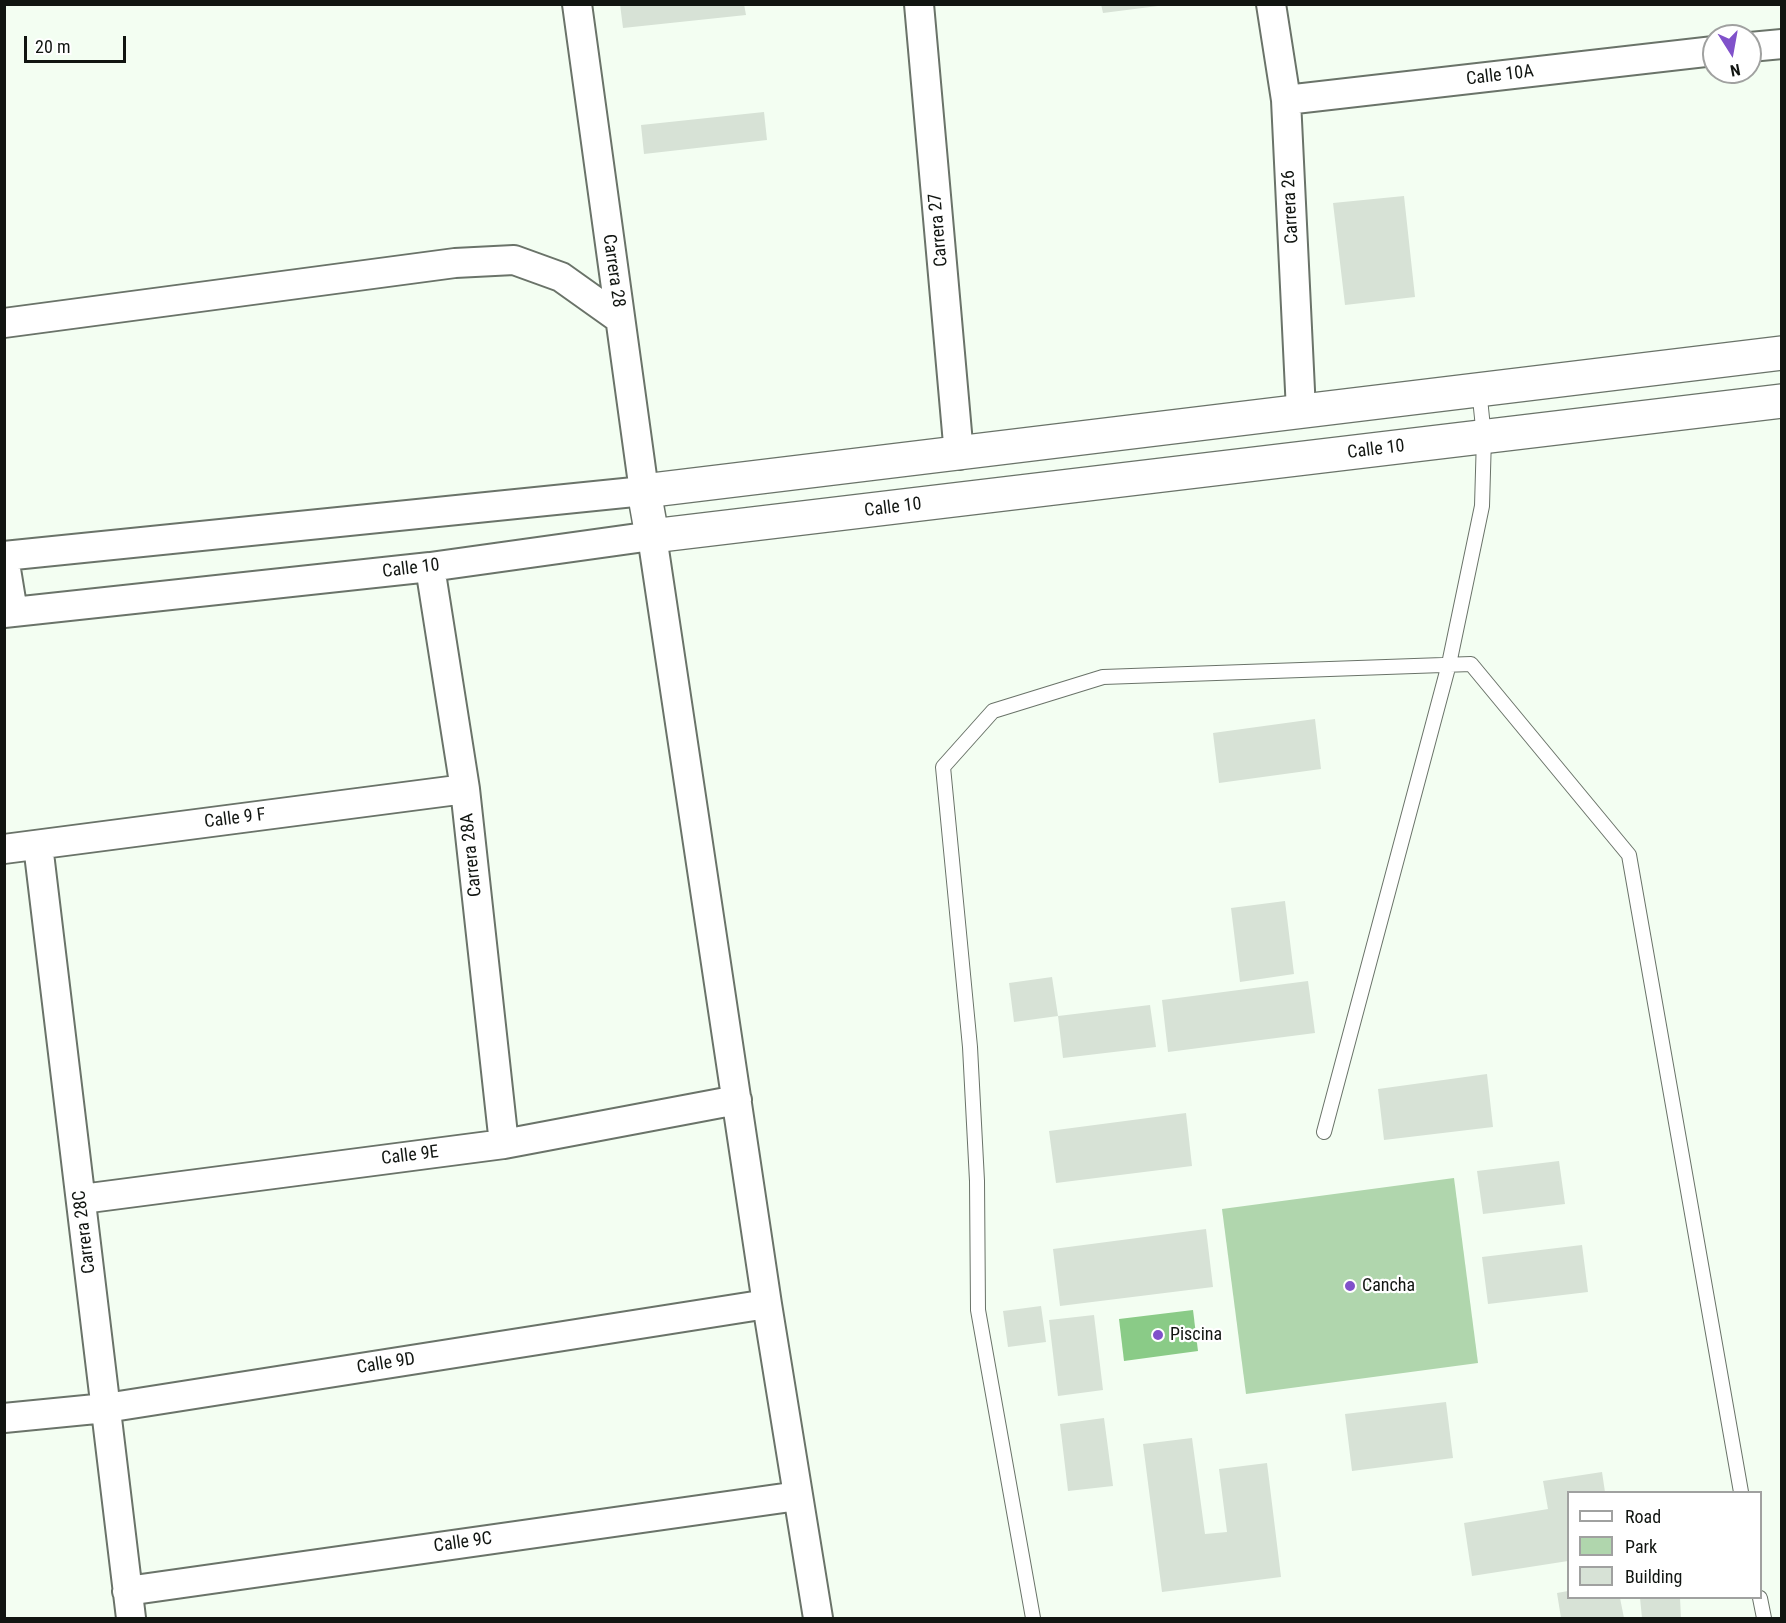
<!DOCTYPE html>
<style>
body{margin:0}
#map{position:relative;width:1786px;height:1623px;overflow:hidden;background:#f3fef2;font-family:"Roboto Condensed",sans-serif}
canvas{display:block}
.frame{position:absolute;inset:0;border:6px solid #111511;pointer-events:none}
.legend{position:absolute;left:1567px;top:1491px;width:195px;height:108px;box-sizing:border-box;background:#fff;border:2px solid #a0a1a0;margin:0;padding:8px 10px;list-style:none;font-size:18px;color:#111511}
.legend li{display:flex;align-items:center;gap:12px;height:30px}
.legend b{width:30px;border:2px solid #a0a1a0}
.north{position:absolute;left:1702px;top:24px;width:60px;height:60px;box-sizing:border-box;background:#fff;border:2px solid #a0a1a0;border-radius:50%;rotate:169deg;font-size:16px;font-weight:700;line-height:24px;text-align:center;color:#111511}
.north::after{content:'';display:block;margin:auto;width:21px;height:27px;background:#8051ca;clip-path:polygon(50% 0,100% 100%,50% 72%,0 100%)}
.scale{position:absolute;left:24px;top:36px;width:102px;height:27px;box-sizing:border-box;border:3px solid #111511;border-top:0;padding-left:8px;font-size:18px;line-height:21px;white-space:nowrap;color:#111511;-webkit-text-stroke:4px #fff;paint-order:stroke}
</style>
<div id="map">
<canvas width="1786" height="1623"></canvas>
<div class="frame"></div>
<ul class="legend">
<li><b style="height:8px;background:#fff"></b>Road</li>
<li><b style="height:16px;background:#b0d6ad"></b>Park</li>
<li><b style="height:16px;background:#d7e2d6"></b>Building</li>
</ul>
<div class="north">N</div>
<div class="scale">20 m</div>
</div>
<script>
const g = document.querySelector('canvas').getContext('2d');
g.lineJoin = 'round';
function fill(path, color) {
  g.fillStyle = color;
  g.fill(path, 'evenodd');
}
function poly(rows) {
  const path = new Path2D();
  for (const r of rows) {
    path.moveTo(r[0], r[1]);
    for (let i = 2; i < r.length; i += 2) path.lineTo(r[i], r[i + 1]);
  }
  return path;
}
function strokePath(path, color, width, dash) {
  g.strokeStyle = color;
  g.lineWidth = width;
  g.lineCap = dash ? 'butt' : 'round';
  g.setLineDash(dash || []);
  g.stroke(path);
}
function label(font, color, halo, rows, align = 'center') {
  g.font = font + ' "Roboto Condensed",sans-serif';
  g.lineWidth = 4.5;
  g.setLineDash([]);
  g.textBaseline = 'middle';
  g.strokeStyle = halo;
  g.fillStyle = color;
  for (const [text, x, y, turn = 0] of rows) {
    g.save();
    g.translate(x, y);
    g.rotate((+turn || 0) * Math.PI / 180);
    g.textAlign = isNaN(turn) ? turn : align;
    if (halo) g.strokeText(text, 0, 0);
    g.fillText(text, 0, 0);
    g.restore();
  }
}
const green = poly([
 [1454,1178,1478,1363,1246,1394,1222,1209]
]);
const water = poly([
 [1193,1310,1198,1351,1124,1361,1119,1319]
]);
const building = poly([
 [620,4,744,4,746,15,623,28],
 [1101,4,1158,4,1158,6,1103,13],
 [764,112,767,140,644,154,641,125],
 [1404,196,1415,297,1345,305,1333,203],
 [1315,719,1321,769,1219,783,1213,733],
 [1285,901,1294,974,1240,982,1231,908],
 [1052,977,1058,1016,1150,1005,1156,1047,1063,1058,1058,1016,1014,1022,1009,983],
 [1308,981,1315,1033,1168,1052,1162,1000],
 [1487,1074,1493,1127,1384,1140,1378,1089],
 [1186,1113,1192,1166,1056,1183,1049,1131],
 [1559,1161,1565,1204,1483,1214,1477,1171],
 [1206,1229,1213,1287,1060,1306,1053,1249],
 [1582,1245,1588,1292,1488,1304,1482,1257],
 [1041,1306,1046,1342,1008,1347,1003,1311],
 [1094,1315,1103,1390,1058,1396,1049,1320],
 [1446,1402,1453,1458,1352,1471,1345,1414],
 [1104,1418,1113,1486,1068,1491,1060,1424],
 [1192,1438,1205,1534,1227,1532,1219,1469,1267,1463,1281,1577,1162,1592,1143,1444],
 [1602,1472,1605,1492,1568,1492,1568,1561,1472,1576,1464,1523,1548,1509,1543,1481],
 [1568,1591,1568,1598,1620,1598,1624,1618,1561,1618,1557,1593],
 [1640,1598,1680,1598,1681,1618,1642,1618]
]);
const lane = poly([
 [1324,1132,1449,664,1482,506,1484,437,1479,389],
 [1760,1598,1764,1618],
 [1033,1618,978,1310,977,1181,970,1047,943,767,993,711,1103,677,1471,664,1629,855,1741,1492]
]);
const street = poly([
 [919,4,959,455],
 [1271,4,1286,100,1301,411],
 [1750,47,1782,44],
 [1286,100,1714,51],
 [4,323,455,263,514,260,561,277,620,319],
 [4,556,644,491,577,4],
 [4,557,13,612],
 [430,567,465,789,504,1144],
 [4,613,430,567,652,536,767,1304,818,1618],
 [38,845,131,1618],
 [4,849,465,789],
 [82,1199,504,1144,737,1100],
 [4,1418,106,1408,767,1304],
 [127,1591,798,1496]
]);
const secondary = poly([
 [1782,353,644,491,652,536,1782,401]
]);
const markers = [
 [1350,1286,6,"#8051ca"],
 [1158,1335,6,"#8051ca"]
];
const streetNames = [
 ["Calle 10A",1500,76,-7],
 ["Carrera 26",1291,207,-93],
 ["Carrera 27",939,230,-95],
 ["Carrera 28",613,271,82],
 ["Calle 10",1376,450,-7],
 ["Calle 10",893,508,-7],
 ["Calle 10",411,569,-7],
 ["Calle 9 F",235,819,-7],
 ["Carrera 28A",472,855,-96],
 ["Calle 9E",410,1156,-7],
 ["Carrera 28C",85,1232,-97],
 ["Calle 9D",386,1364,-9],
 ["Calle 9C",463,1543,-8]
];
const poiNames = [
 ["Cancha",1362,1286],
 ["Piscina",1170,1335]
];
fill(green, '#b0d6ad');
fill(water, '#8acb87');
fill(building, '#d7e2d6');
strokePath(lane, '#6a7369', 16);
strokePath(street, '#6a7369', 32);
strokePath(secondary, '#6a7369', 36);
strokePath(lane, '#fff', 14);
strokePath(street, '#fff', 28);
strokePath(secondary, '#fff', 33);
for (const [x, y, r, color] of markers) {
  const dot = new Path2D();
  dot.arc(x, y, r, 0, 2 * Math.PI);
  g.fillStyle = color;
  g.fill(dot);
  strokePath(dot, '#fff', 2);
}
label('18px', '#111511', '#fff', streetNames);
label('18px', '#111511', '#fff', poiNames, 'left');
</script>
